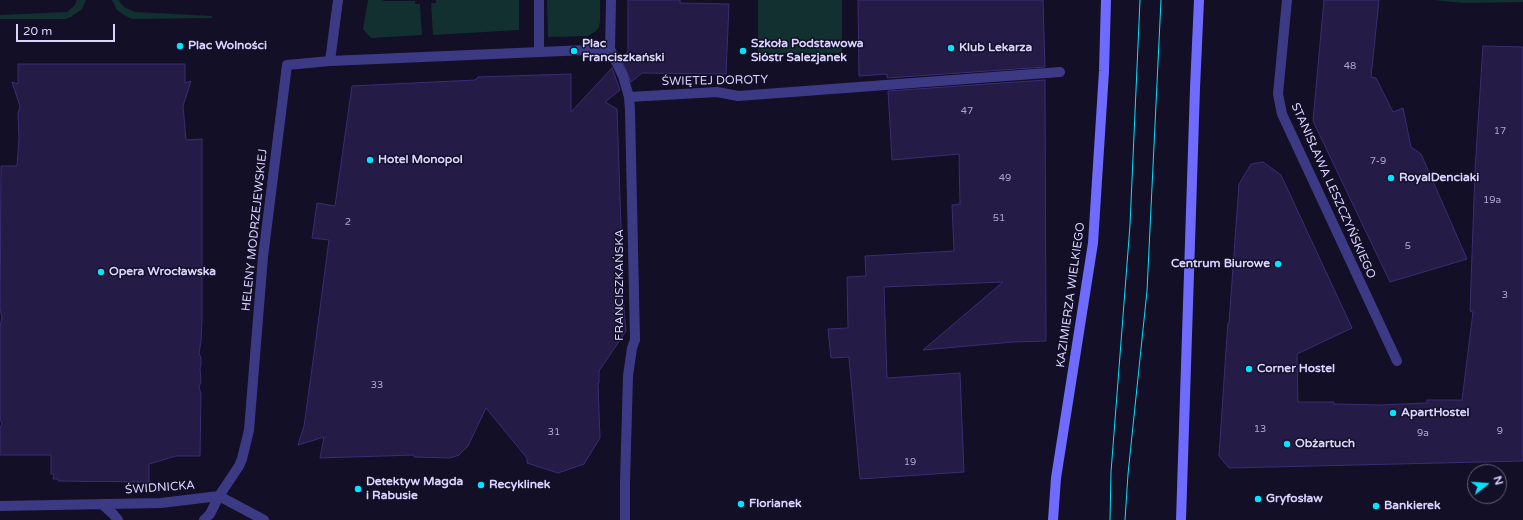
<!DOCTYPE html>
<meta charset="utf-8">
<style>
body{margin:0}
#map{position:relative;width:1523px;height:520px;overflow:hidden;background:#130f26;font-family:"Varela Round",sans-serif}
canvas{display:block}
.north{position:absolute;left:1467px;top:464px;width:40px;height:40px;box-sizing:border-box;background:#130f26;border:1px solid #625e7d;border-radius:50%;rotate:73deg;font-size:11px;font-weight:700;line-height:16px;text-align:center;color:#d9d4ff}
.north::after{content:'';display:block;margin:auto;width:14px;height:18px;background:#00e5ff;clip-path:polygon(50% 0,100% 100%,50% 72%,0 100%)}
.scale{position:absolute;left:16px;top:24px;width:99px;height:18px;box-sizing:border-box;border:2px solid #d9d4ff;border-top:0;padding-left:5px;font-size:12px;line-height:14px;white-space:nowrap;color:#d9d4ff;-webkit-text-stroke:3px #130f26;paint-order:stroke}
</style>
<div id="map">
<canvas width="1523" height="520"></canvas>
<div class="north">N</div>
<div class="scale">20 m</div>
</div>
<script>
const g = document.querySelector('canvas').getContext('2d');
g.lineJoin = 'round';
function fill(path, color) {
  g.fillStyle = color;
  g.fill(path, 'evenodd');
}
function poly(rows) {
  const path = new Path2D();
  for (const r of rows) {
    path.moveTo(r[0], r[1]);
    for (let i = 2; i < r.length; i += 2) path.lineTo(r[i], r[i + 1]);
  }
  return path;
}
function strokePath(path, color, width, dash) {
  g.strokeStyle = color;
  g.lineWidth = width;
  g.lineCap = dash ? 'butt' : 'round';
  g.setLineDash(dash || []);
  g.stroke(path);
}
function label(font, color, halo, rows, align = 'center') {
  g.font = font + ' "Varela Round",sans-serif';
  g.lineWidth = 3;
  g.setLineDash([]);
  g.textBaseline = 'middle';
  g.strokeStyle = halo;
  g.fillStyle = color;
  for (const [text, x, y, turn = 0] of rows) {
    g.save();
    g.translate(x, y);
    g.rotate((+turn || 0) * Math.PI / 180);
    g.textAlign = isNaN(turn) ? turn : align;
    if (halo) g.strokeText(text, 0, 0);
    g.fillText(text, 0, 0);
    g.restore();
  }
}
const green = poly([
 [77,0,86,0,82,9,71,17,65,19,0,19,0,15,67,12,75,5],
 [112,0,119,0,121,4,126,8,135,12,212,16,212,18,132,19,124,15,117,10],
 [368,0,382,0,384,1,415,1,415,4,420,4,422,35,371,38,363,29],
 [436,0,519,0,519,30,433,35,431,3,436,3],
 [547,0,600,0,600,21,599,27,596,31,588,36,548,37],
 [758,0,842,0,842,53,758,53],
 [1433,0,1523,0,1523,2,1463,3]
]);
const building = poly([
 [628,0,680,0,680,3,729,4,726,74,642,73,631,82,621,58,628,51,628,0],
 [858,0,1043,0,1045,67,887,78,887,74,859,76,858,0],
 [1324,0,1379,0,1371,77,1376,78,1393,112,1403,108,1411,147,1421,154,1467,259,1390,282,1313,121,1324,0],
 [1483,46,1523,47,1523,461,1229,468,1219,456,1226,350,1228,323,1229,323,1239,184,1251,164,1263,162,1281,175,1352,328,1297,354,1298,402,1334,402,1334,404,1380,405,1427,403,1427,400,1462,400,1473,312,1470,311,1475,170,1483,46],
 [18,64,185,64,185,83,191,81,183,106,186,140,202,139,202,320,201,341,199,353,201,358,201,365,200,368,201,382,199,387,201,394,200,456,176,456,149,464,149,482,58,481,58,479,53,479,54,474,51,474,51,455,0,455,0,428,2,424,0,419,0,327,2,317,0,310,1,166,17,166,19,139,18,114,20,106,12,82,18,84,18,64],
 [612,68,620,90,605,102,617,109,623,287,622,287,626,331,599,371,599,383,598,383,600,438,584,464,558,473,527,463,527,458,486,408,468,446,459,455,450,458,414,457,414,455,320,458,324,437,298,445,304,426,314,354,329,240,312,238,317,203,335,206,352,86,475,80,478,77,571,74,571,112,612,68],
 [1045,80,1046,341,1013,342,923,350,1003,282,884,287,887,378,960,373,964,472,860,479,849,357,831,358,828,329,848,328,847,277,866,276,865,256,954,251,952,205,960,204,959,154,892,160,888,91,1045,80]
]);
const lane = poly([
 [1287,0,1278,94,1282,114,1397,361]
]);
const street = poly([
 [539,0,539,52],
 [611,0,610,49,623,76,629,97,630,110,635,340,632,348,628,376,625,482,625,520],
 [330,61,338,0],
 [629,97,717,92,738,96,1060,72],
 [102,504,113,514,118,520],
 [0,506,161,503,219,496,264,520],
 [204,520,210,514,219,496,239,466,242,459,249,430,263,257,287,65,330,61,610,49]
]);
const secondary = poly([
 [1053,520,1056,478,1093,243,1104,71,1106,0],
 [1181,520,1195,88,1199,0]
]);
const tram = poly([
 [1110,520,1111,472,1130,225,1140,0],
 [1125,520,1128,474,1147,291,1161,0]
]);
const markers = [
 [180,46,4,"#00e5ff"],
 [951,48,4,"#00e5ff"],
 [574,51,4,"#00e5ff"],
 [743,51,4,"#00e5ff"],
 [370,160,4,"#00e5ff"],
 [1391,178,4,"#00e5ff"],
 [1278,264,4,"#00e5ff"],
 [101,272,4,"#00e5ff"],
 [1249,369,4,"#00e5ff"],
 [1393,413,4,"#00e5ff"],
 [1287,444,4,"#00e5ff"],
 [481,485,4,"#00e5ff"],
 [358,489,4,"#00e5ff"],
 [1258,499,4,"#00e5ff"],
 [741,504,4,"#00e5ff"],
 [1376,506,4,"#00e5ff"]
];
const numberNames = [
 ["48",1350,66],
 ["47",967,111],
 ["17",1500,131],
 ["7-9",1378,161],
 ["49",1005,178],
 ["19a",1492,200],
 ["51",999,218],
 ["2",348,222],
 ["5",1408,246],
 ["3",1505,295],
 ["33",377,385],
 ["13",1260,429],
 ["9",1500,431],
 ["31",554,432],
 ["9a",1423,433],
 ["19",910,462]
];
const poiNames = [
 ["Plac",582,44],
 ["Franciszkański",582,58],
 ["Szkoła Podstawowa",751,44],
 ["Sióstr Salezjanek",751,58],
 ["Plac Wolności",188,46],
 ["Klub Lekarza",959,48],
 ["Hotel Monopol",378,160],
 ["RoyalDenciaki",1399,178],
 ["Centrum Biurowe",1270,264,"right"],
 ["Opera Wrocławska",109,272],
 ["Corner Hostel",1257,369],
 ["ApartHostel",1401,413],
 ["Obżartuch",1295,444],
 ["Detektyw Magda",366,482],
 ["i Rabusie",366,496],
 ["Recyklinek",489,485],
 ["Gryfosław",1266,499],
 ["Florianek",749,504],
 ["Bankierek",1384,506]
];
const streetNames = [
 ["ŚWIĘTEJ DOROTY",715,81,-1],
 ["STANISŁAWA LESZCZYŃSKIEGO",1333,191,66],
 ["HELENY MODRZEJEWSKIEJ",255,230,-84],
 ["FRANCISZKAŃSKA",620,285,-90],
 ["KAZIMIERZA WIELKIEGO",1071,295,-82],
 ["ŚWIDNICKA",160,488,-4]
];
fill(green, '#12302f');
fill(building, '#241b47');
strokePath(building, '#3b2d73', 1);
strokePath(lane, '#3d3a85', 10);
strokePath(street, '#3d3a85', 10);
strokePath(secondary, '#6f6bff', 10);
strokePath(tram, '#00e5ff', 1);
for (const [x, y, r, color] of markers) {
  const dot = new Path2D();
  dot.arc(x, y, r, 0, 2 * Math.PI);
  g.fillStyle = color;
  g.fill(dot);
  strokePath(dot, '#130f26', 1.5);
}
label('10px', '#aca6d1', null, numberNames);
label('bold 12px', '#d9d4ff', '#130f26', poiNames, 'left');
label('12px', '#d9d4ff', '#130f26', streetNames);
</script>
